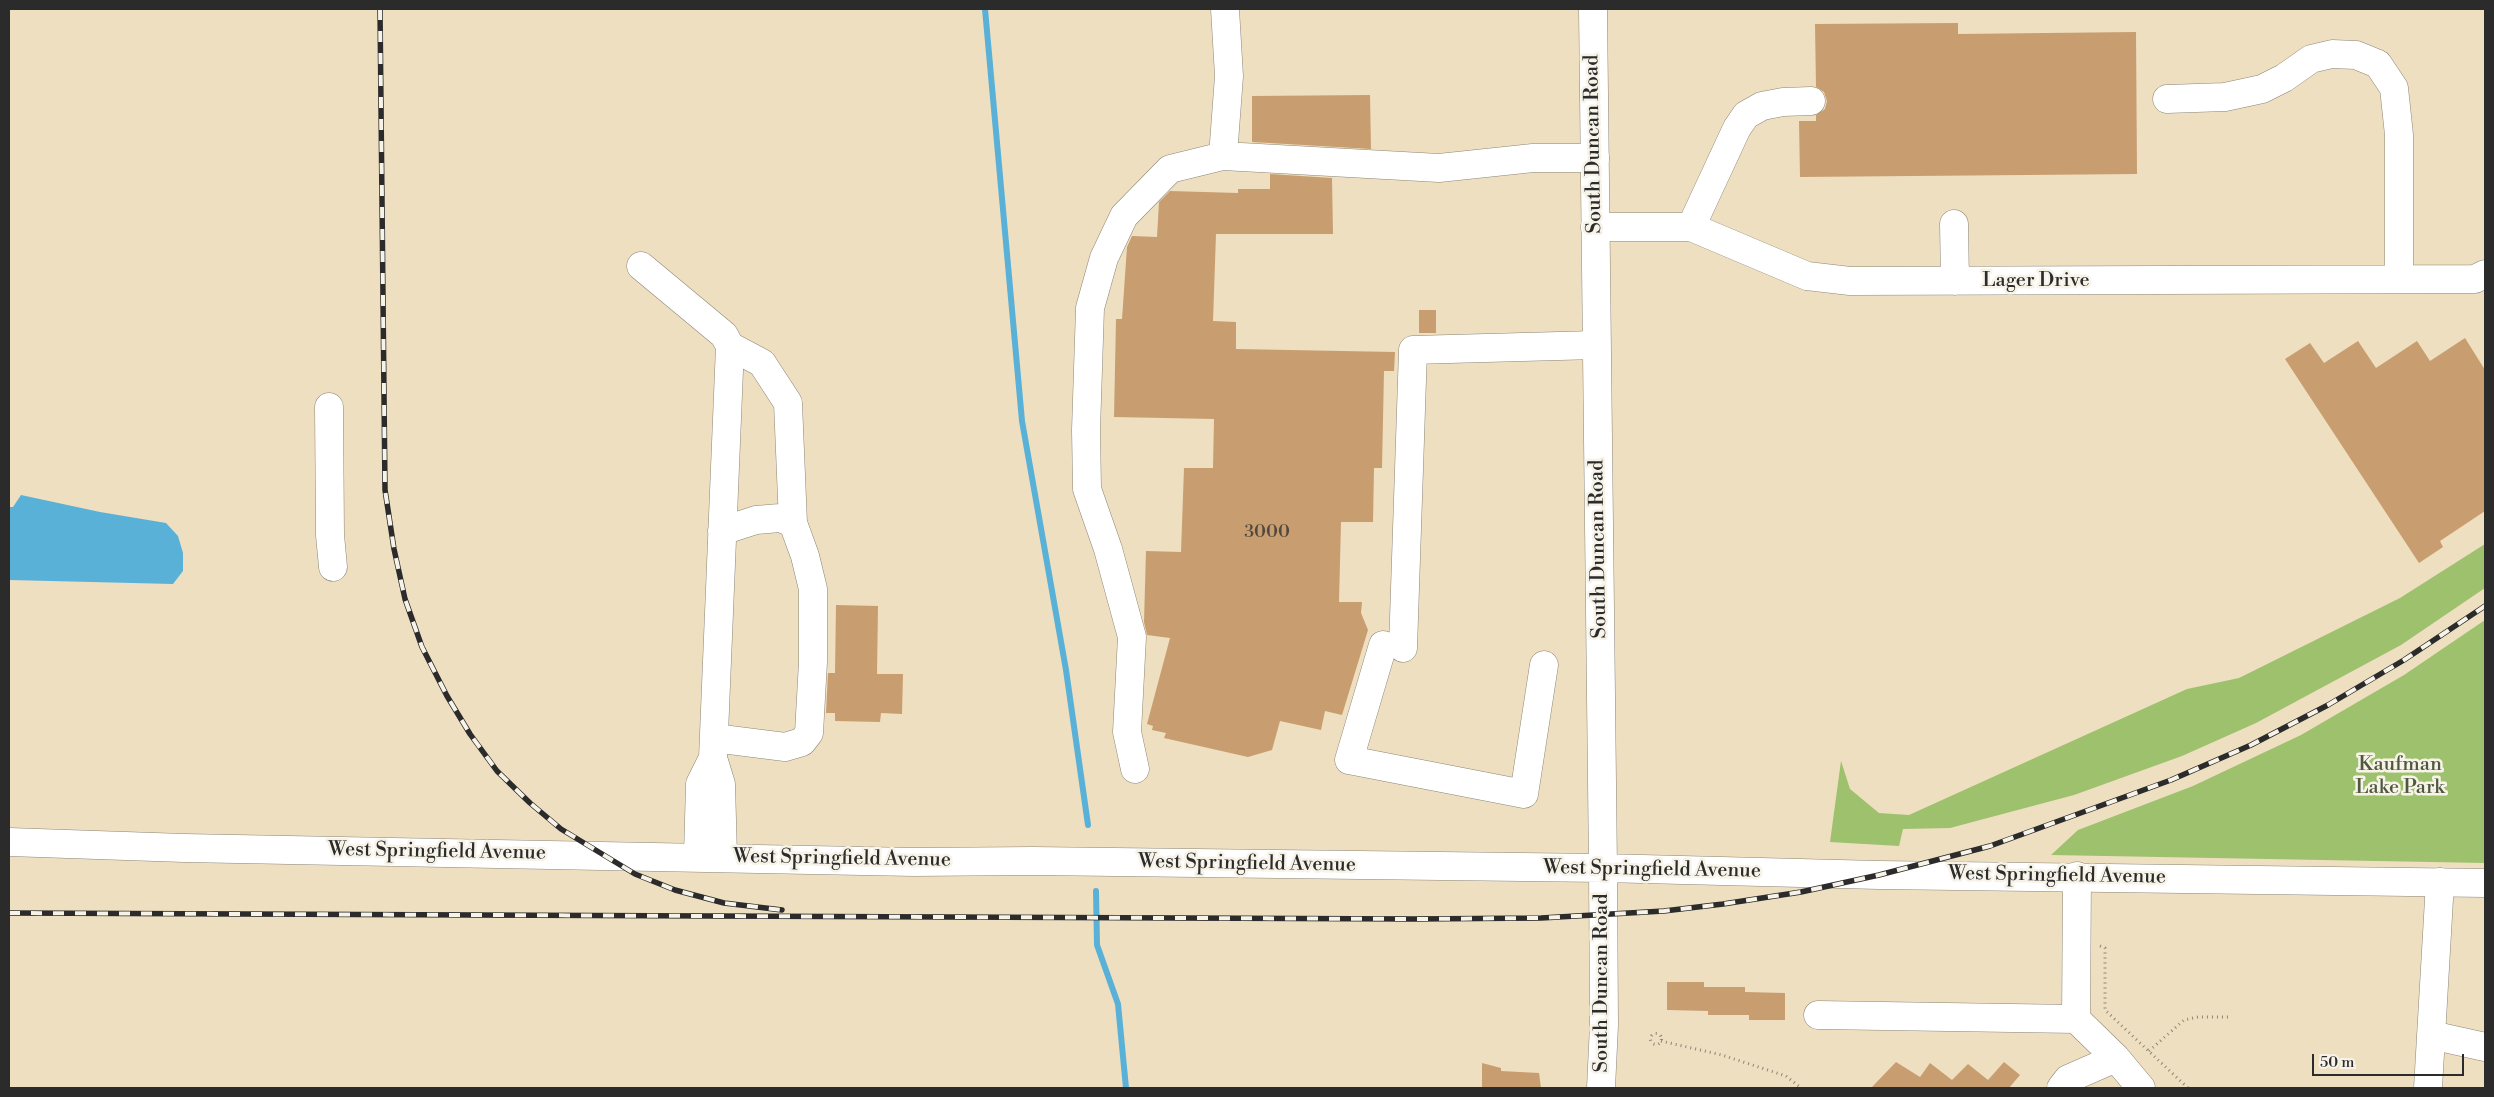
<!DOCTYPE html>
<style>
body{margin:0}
#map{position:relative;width:2494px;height:1097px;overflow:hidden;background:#eedfc0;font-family:"Libre Bodoni",serif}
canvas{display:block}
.frame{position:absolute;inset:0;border:10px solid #2b2b2b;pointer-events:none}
.scale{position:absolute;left:2312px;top:1054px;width:152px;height:22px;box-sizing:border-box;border:2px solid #2b2b2b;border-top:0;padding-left:6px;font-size:15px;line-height:18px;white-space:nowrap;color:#2b2b2b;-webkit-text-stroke:4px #f7f3e8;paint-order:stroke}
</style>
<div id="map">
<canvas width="2494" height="1097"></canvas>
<div class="frame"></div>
<div class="scale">50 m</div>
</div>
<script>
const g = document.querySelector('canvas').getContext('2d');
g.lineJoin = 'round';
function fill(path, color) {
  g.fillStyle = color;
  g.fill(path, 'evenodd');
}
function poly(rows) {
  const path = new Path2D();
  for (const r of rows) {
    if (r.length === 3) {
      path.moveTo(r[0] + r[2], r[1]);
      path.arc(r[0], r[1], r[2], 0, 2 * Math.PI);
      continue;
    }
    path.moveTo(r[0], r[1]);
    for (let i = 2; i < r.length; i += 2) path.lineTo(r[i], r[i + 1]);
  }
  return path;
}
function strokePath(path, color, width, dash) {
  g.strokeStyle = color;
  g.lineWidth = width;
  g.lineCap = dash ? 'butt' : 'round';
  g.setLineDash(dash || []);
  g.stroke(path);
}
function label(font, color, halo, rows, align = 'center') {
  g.font = font + ' "Libre Bodoni",serif';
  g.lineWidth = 5;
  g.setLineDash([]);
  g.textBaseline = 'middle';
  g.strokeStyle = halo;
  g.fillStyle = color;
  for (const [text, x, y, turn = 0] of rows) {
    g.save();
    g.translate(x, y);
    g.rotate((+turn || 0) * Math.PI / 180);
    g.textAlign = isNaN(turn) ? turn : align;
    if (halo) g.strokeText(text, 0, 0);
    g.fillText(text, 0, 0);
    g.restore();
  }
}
const green = poly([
 [2485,544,2485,588,2401,645,2256,723,2182,756,2074,795,1950,828,1903,829,1899,846,1830,842,1841,761,1850,789,1879,813,1909,815,2187,689,2239,678,2400,598],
 [2485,620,2485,863,2051,855,2078,830,2193,786,2301,735,2404,675]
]);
const water = poly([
 [21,495,100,512,166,523,178,536,183,553,183,571,173,584,9,580,9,507,13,507]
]);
const stream = poly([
 [985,9,1022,421,1066,670,1088,825],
 [1096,891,1097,945,1118,1004,1126,1088]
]);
const building = poly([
 [1958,23,1958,34,2136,32,2137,174,1800,177,1799,121,1816,121,1816,115,1825,109,1827,101,1824,92,1816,87,1815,24],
 [1370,95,1371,149,1252,142,1252,96],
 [1270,174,1332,178,1333,234,1216,234,1213,321,1236,322,1236,349,1395,352,1394,371,1384,371,1382,468,1374,468,1373,522,1341,522,1339,602,1362,602,1361,613,1368,630,1342,715,1325,711,1321,730,1280,721,1272,750,1248,757,1164,738,1166,733,1152,730,1153,726,1147,724,1170,638,1147,635,1144,622,1146,551,1181,552,1184,468,1213,468,1214,419,1114,417,1116,319,1122,319,1127,247,1132,236,1157,237,1159,202,1170,191,1238,193,1238,189,1270,189],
 [1419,310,1436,310,1436,333,1419,333],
 [2465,338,2485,370,2485,511,2440,541,2443,547,2419,563,2285,359,2310,343,2324,363,2358,341,2376,368,2417,341,2430,361],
 [836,605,878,606,877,674,903,674,902,714,881,713,880,722,835,721,835,713,826,713,828,673,835,673],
 [1667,982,1704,982,1704,987,1745,987,1745,992,1785,993,1785,1020,1749,1020,1749,1015,1708,1015,1708,1011,1667,1010],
 [1896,1062,1920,1077,1930,1063,1952,1080,1968,1064,1988,1080,2004,1062,2020,1075,2009,1088,1871,1088],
 [1482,1063,1501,1068,1501,1071,1539,1073,1541,1088,1482,1088]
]);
const path = poly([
 [2100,946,2105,948,2105,1010,2188,1088],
 [1656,1039,5.5],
 [1661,1041,1722,1055,1786,1076,1801,1088],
 [2149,1051,2184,1020,2198,1017,2231,1017]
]);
const minor = poly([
 [2167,99,2225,97,2262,89,2284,78,2311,59,2332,54,2356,55,2378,64,2394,88,2399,135,2399,279],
 [1223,156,1229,76,1225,9],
 [1954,224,1955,281],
 [1595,227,1691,227,1807,276,1850,281,2475,279,2485,274],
 [1691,227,1737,128,1746,115,1762,106,1783,102,1811,101],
 [641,266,724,335,730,346,713,758,721,784,723,857],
 [730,346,762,363,788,403,793,523],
 [329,407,330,535,333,567],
 [1383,645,1349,760,1524,794,1544,665],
 [1403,648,1413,350,1596,345],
 [714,738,785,747,802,742,809,733,813,662,813,589,805,556,793,523,780,518,756,520,722,531],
 [1135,769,1127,732,1132,637,1108,549,1087,489,1086,430,1090,308,1104,258,1124,216,1170,169,1223,156,1439,168,1533,158,1595,158],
 [698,856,700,784,713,758],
 [2077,876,2076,1019,2116,1058,2141,1088],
 [1818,1015,2076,1019],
 [2431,1035,2485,1047],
 [2061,1088,2068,1079,2116,1058],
 [2428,1088,2440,882]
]);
const major = poly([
 [1593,9,1603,868,1604,1025,1601,1088],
 [9,842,184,848,914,862,1033,861,1603,868,1879,875,2485,883]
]);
const rail = poly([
 [380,9,385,490,394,549,405,599,422,647,447,696,470,734,497,771,530,803,561,829,635,874,675,890,724,903,782,910],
 [9,913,1414,919,1541,918,1664,911,1723,904,1801,892,1879,875,1990,846,2171,780,2251,745,2328,705,2404,660,2485,606]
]);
const numberNames = [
 ["3000",1267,533]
];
const streetNames = [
 ["South Duncan Road",1594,144,-91],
 ["Lager Drive",2036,281],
 ["South Duncan Road",1599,549,-91],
 ["West Springfield Avenue",437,852,1],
 ["West Springfield Avenue",842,859,1],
 ["West Springfield Avenue",1247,864,1],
 ["West Springfield Avenue",1652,870,1],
 ["West Springfield Avenue",2057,876,1],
 ["South Duncan Road",1602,983,-90]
];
const parkNames = [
 ["Kaufman",2400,765],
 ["Lake Park",2400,788]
];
fill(green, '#9dc16c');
fill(water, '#5ab1d7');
strokePath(stream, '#5ab1d7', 6);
fill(building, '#c89d70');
strokePath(minor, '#8c8576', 29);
strokePath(major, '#8c8576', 29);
strokePath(path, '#8c8576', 3, [1, 4]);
strokePath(minor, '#fff', 28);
strokePath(major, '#fff', 28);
strokePath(rail, '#2b2b2b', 5.5);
strokePath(rail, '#f7f3e8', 4, [11]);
label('18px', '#52483c', null, numberNames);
label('20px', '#2b2b2b', '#f7f3e8', streetNames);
label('20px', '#4d583e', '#f7f3e8', parkNames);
</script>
